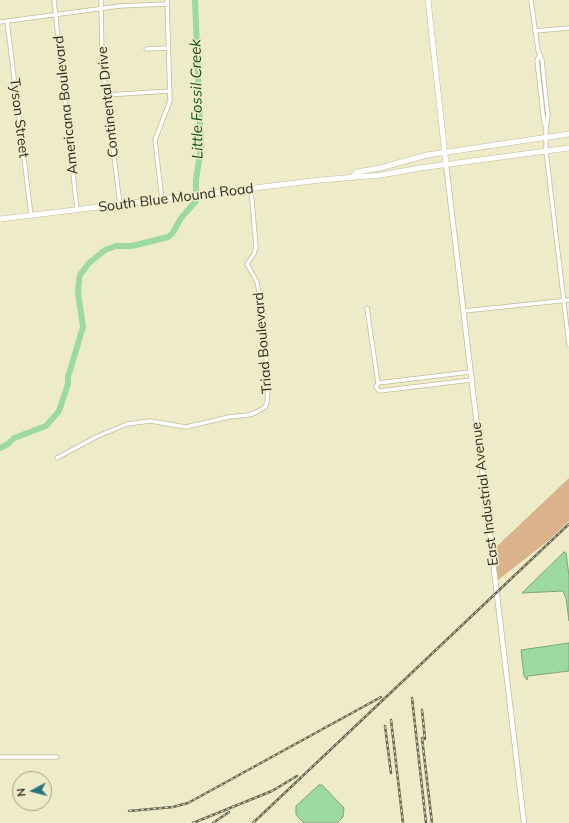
<!DOCTYPE html>
<style>
body{margin:0}
#map{position:relative;width:569px;height:823px;overflow:hidden;background:#eeecc8;font-family:Mulish,sans-serif}
canvas{display:block}
.north{position:absolute;left:12px;top:771px;width:40px;height:40px;box-sizing:border-box;background:#eeecc8;border:1px solid #a09f84;border-radius:50%;rotate:263deg;font-size:11px;font-weight:700;line-height:16px;text-align:center;color:#2c2b1d}
.north::after{content:'';display:block;margin:auto;width:14px;height:18px;background:#2b737c;clip-path:polygon(50% 0,100% 100%,50% 72%,0 100%)}
</style>
<div id="map">
<canvas width="569" height="823"></canvas>
<div class="north">N</div>
</div>
<script>
const g = document.querySelector('canvas').getContext('2d');
g.lineJoin = 'round';
function fill(path, color) {
  g.fillStyle = color;
  g.fill(path, 'evenodd');
}
function poly(rows) {
  const path = new Path2D();
  for (const r of rows) {
    path.moveTo(r[0], r[1]);
    for (let i = 2; i < r.length; i += 2) path.lineTo(r[i], r[i + 1]);
  }
  return path;
}
function strokePath(path, color, width, dash) {
  g.strokeStyle = color;
  g.lineWidth = width;
  g.lineCap = dash ? 'butt' : 'round';
  g.setLineDash(dash || []);
  g.stroke(path);
}
function label(font, color, halo, rows, align = 'center') {
  g.font = font + ' Mulish,sans-serif';
  g.lineWidth = 3;
  g.setLineDash([]);
  g.textBaseline = 'middle';
  g.strokeStyle = halo;
  g.fillStyle = color;
  for (const [text, x, y, turn = 0] of rows) {
    g.save();
    g.translate(x, y);
    g.rotate((+turn || 0) * Math.PI / 180);
    g.textAlign = isNaN(turn) ? turn : align;
    if (halo) g.strokeText(text, 0, 0);
    g.fillText(text, 0, 0);
    g.restore();
  }
}
const green = poly([
 [569,478,569,521,548,541,498,580,494,549]
]);
const water = poly([
 [564,552,566,553,569,576,569,621,566,598,563,591,522,593,564,552],
 [569,643,569,671,528,676,527,680,524,676,521,650,569,643],
 [319,785,322,785,344,808,343,817,337,823,304,823,296,815,296,806,319,785]
]);
const river = poly([
 [0,448,8,444,14,438,46,426,59,411,68,384,68,377,83,327,78,292,79,280,80,275,89,263,105,250,116,246,132,246,168,237,172,234,181,218,196,201,196,180,201,148,195,0]
]);
const minor = poly([
 [54,0,77,210],
 [101,0,102,59,120,205],
 [531,0,538,50,542,60,546,99,548,115,546,128,546,151,569,345],
 [7,21,31,215],
 [0,22,120,6,167,4],
 [535,31,569,28],
 [146,49,168,48],
 [539,56,537,61,544,123,546,127],
 [106,95,170,91],
 [162,200,155,140,170,101,167,0],
 [367,308,378,383,376,387,379,391,471,380],
 [464,311,569,300],
 [378,383,470,372],
 [57,458,96,437,127,424,150,421,186,427,229,417,248,415,255,413,265,407,267,402,268,386,263,314,257,282,247,264,254,254,256,247,251,189],
 [0,757,57,757]
]);
const tertiary = poly([
 [446,164,524,823]
]);
const secondary = poly([
 [428,0,446,164],
 [353,176,357,172,380,168,427,155,569,134],
 [0,219,320,180,381,175,420,168,569,148]
]);
const rail = poly([
 [412,698,426,823],
 [422,710,425,739],
 [391,720,403,823],
 [385,726,391,773],
 [422,738,432,823],
 [129,811,173,807,188,803,381,697],
 [193,823,272,791,297,776],
 [213,823,229,812],
 [253,823,569,524]
]);
const streetNames = [
 ["Continental Drive",108,102,-96],
 ["Americana Boulevard",66,105,-96],
 ["Tyson Street",19,118,83],
 ["South Blue Mound Road",176,198,-7],
 ["Triad Boulevard",263,343,-95],
 ["East Industrial Avenue",485,494,-97]
];
const waterNames = [
 ["Little Fossil Creek",197,99,-91]
];
fill(green, '#dab28b');
fill(water, '#9ddaa0');
strokePath(water, '#7ba679', 1);
strokePath(river, '#9ddaa0', 6);
strokePath(minor, '#bfbd9a', 5);
strokePath(tertiary, '#bfbd9a', 6);
strokePath(secondary, '#bfbd9a', 6);
strokePath(minor, '#fff', 3.5);
strokePath(tertiary, '#fff', 4.5);
strokePath(secondary, '#fff', 5);
strokePath(rail, '#686752', 2.5);
strokePath(rail, '#eeecc8', 1, [3]);
label('14px', '#2c2b1d', '#eeecc8', streetNames);
label('italic 15px', '#0c4d18', '#eeecc8', waterNames);
</script>
